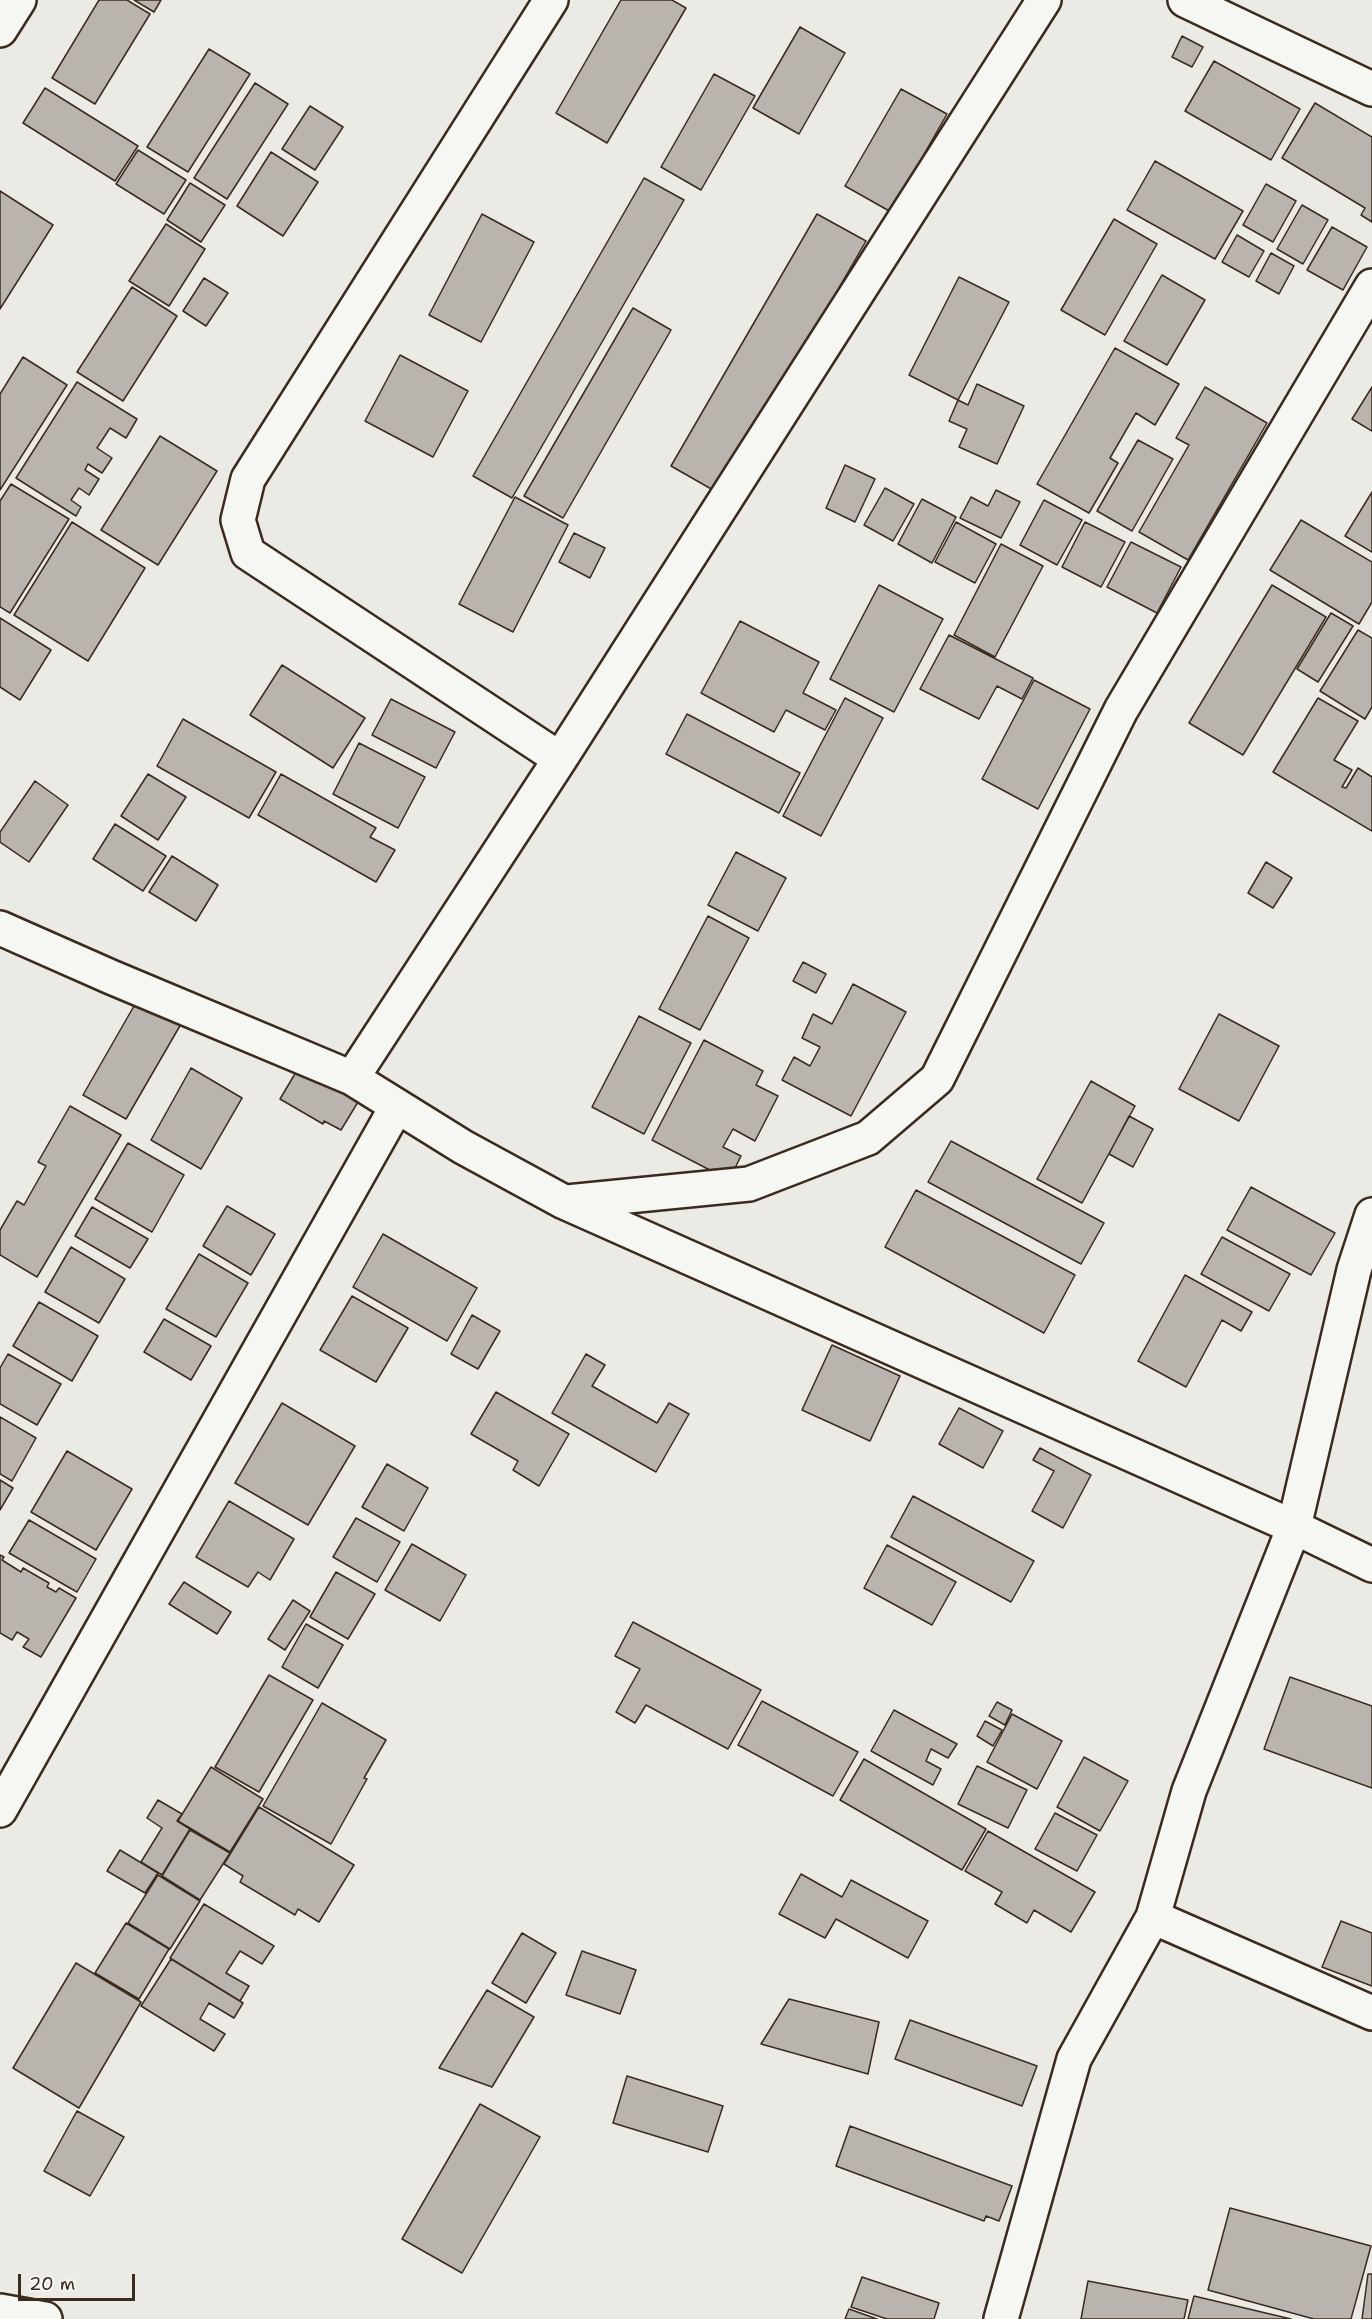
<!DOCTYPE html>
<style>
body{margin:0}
#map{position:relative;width:1372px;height:2319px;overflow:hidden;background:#ebeae5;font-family:"Shantell Sans",sans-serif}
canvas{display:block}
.scale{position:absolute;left:18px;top:2274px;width:117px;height:27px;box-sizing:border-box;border:3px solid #3b2a1e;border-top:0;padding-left:8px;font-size:18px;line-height:21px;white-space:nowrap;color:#3b2a1e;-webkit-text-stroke:4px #f6f6f2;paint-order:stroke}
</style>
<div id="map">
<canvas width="1372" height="2319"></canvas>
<div class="scale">20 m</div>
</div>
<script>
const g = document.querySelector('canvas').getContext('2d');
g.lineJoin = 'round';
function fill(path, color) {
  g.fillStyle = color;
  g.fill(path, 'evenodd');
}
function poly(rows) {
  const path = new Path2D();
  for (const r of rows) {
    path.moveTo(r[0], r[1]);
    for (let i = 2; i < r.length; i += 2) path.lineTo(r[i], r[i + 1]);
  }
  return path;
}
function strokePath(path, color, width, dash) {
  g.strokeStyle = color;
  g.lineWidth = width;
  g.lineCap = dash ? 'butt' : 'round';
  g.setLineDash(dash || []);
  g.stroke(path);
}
const building = poly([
 [99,0,127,0,150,14,95,104,52,78,99,0],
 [134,0,161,0,154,12,134,0],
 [621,0,672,0,686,8,607,143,556,113,621,0],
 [800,27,845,53,799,134,753,108,800,27],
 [1182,36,1203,47,1192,67,1172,57,1182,36],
 [209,49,250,74,188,172,147,147,209,49],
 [1214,61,1300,109,1271,160,1185,111,1214,61],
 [714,74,755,96,701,190,661,167,714,74],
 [255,83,288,104,227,199,194,178,255,83],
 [45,88,138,146,115,181,23,123,45,88],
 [901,89,947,114,891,212,845,186,901,89],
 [1315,103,1372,137,1372,222,1361,215,1365,208,1282,158,1315,103],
 [310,106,343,127,315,170,282,149,310,106],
 [138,150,186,180,164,214,116,184,138,150],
 [271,152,318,182,283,236,237,206,271,152],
 [1155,161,1243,211,1215,259,1127,210,1155,161],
 [644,178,684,200,512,498,473,476,644,178],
 [190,183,225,205,201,242,167,220,190,183],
 [1266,184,1296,201,1273,242,1243,225,1266,184],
 [0,191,53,225,0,309,0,191],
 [1302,205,1328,220,1303,264,1277,249,1302,205],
 [482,214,534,242,481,342,429,315,482,214],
 [817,214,866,241,720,494,671,466,817,214],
 [1114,219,1157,244,1105,335,1061,310,1114,219],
 [166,224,205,249,169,306,129,281,166,224],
 [1332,227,1367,247,1343,290,1307,270,1332,227],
 [1237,235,1264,251,1249,277,1222,262,1237,235],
 [1271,253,1294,266,1279,294,1256,281,1271,253],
 [1162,275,1205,300,1167,365,1124,341,1162,275],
 [959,277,1009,302,958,400,909,375,959,277],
 [204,278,228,293,206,326,183,311,204,278],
 [132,287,177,316,123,401,77,372,132,287],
 [633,308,671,330,563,518,524,496,633,308],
 [1115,348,1179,384,1155,425,1136,413,1110,458,1118,463,1089,513,1037,484,1115,348],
 [400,355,468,391,433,457,365,421,400,355],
 [23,357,67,385,0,490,0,394,23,357],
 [77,382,137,419,126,438,110,428,97,448,112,458,102,473,88,464,85,470,99,479,89,495,79,488,71,500,81,507,76,516,16,478,77,382],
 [977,384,1024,406,997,464,959,447,967,429,949,421,958,400,968,405,977,384],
 [1205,387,1267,423,1188,560,1139,532,1189,445,1176,438,1205,387],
 [1372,387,1372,431,1352,419,1372,387],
 [160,436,217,471,158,565,101,530,160,436],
 [1138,440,1173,459,1132,531,1097,511,1138,440],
 [845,465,875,479,855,522,826,508,845,465],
 [11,484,69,519,10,613,0,607,0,501,11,484],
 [885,488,914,504,893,541,864,525,885,488],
 [996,490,1020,502,1001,538,960,518,971,497,988,506,996,490],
 [1372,492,1372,552,1345,536,1372,492],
 [515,497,568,525,513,632,459,604,515,497],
 [922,499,956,517,932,563,898,544,922,499],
 [1044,500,1082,520,1057,565,1020,545,1044,500],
 [1301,520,1372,562,1372,602,1359,624,1270,570,1301,520],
 [72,522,145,568,88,661,14,615,72,522],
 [956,522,996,544,975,583,935,562,956,522],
 [1085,522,1125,542,1101,587,1062,567,1085,522],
 [574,533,605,548,590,578,559,562,574,533],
 [1131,542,1181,567,1157,613,1107,587,1131,542],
 [1001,544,1043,566,995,657,954,635,1001,544],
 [879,585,943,619,894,712,830,679,879,585],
 [1272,585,1326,617,1243,755,1189,723,1272,585],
 [1331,613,1353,626,1318,682,1297,669,1331,613],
 [0,618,51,650,20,700,0,687,0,618],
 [740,621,819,662,803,693,836,710,825,730,786,710,774,732,701,693,740,621],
 [1358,630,1372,638,1372,707,1365,719,1320,691,1358,630],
 [949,635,1033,678,1022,699,997,686,979,719,920,689,949,635],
 [282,665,365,718,333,768,250,715,282,665],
 [1034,680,1090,709,1038,809,982,779,1034,680],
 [845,698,883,718,821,836,783,816,845,698],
 [1318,698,1358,721,1334,760,1352,770,1342,787,1346,788,1358,768,1372,777,1372,831,1273,772,1318,698],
 [391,699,455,732,436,768,372,735,391,699],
 [687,714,800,773,779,813,666,754,687,714],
 [183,719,276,772,249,818,157,766,183,719],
 [359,743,425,777,398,828,333,794,359,743],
 [148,774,186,797,158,840,121,816,148,774],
 [281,774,376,828,370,837,395,850,376,882,258,815,281,774],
 [35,781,68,805,29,862,0,842,0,832,35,781],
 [115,824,166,856,143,891,93,859,115,824],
 [736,852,786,878,758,931,708,905,736,852],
 [172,856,218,885,196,921,149,892,172,856],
 [1266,862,1292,878,1273,908,1248,893,1266,862],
 [708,916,749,938,700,1030,659,1009,708,916],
 [803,962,826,974,816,993,793,981,803,962],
 [853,984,906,1012,851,1116,782,1080,794,1057,810,1066,820,1047,802,1038,813,1014,832,1024,853,984],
 [138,999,181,1024,126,1119,83,1095,138,999],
 [1219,1014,1279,1046,1239,1121,1179,1089,1219,1014],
 [639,1016,691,1043,644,1134,592,1107,639,1016],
 [704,1040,763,1071,756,1085,778,1096,755,1141,733,1129,723,1147,741,1156,729,1180,652,1140,704,1040],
 [299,1067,358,1102,341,1130,324,1121,323,1124,280,1099,299,1067],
 [191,1068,242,1098,201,1169,151,1140,191,1068],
 [1091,1081,1135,1106,1082,1203,1037,1179,1091,1081],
 [70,1106,121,1135,37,1277,0,1255,0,1230,17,1201,24,1205,46,1166,38,1162,70,1106],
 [1129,1116,1153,1129,1133,1167,1109,1154,1129,1116],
 [951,1141,1104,1223,1081,1264,928,1182,951,1141],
 [128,1143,184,1175,152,1232,95,1199,128,1143],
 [1251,1187,1335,1233,1311,1275,1227,1230,1251,1187],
 [916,1190,1075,1275,1044,1333,885,1247,916,1190],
 [227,1206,275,1234,251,1275,203,1246,227,1206],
 [92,1207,148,1239,130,1268,75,1236,92,1207],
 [383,1234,477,1288,447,1341,353,1287,383,1234],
 [1222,1237,1290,1274,1269,1311,1201,1274,1222,1237],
 [71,1247,125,1279,99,1323,45,1292,71,1247],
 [199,1254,248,1283,216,1337,166,1309,199,1254],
 [1185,1275,1252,1312,1241,1331,1222,1320,1186,1387,1138,1361,1185,1275],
 [352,1296,408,1328,376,1382,320,1350,352,1296],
 [39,1302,98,1336,72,1381,13,1346,39,1302],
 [472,1315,500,1331,478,1369,451,1354,472,1315],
 [164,1319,211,1346,191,1380,144,1352,164,1319],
 [832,1345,900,1376,870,1441,802,1410,832,1345],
 [8,1354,61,1384,37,1425,0,1404,0,1368,8,1354],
 [586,1354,605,1365,592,1386,657,1423,669,1403,689,1414,656,1472,552,1413,586,1354],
 [496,1392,569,1434,539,1486,513,1470,518,1461,471,1434,496,1392],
 [282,1403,355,1446,308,1525,235,1483,282,1403],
 [959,1408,1003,1431,983,1468,939,1444,959,1408],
 [0,1417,36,1438,12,1481,0,1474,0,1417],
 [1040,1448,1091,1475,1063,1528,1032,1511,1054,1471,1033,1460,1040,1448],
 [67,1451,132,1489,96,1550,31,1512,67,1451],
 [387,1464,428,1488,404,1531,362,1507,387,1464],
 [0,1480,13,1488,0,1510,0,1480],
 [913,1496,1034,1561,1011,1602,891,1537,913,1496],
 [229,1501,294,1539,270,1580,258,1572,248,1587,196,1557,229,1501],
 [356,1518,400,1542,377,1582,333,1557,356,1518],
 [29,1520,96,1559,77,1592,9,1553,29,1520],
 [412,1544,466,1575,440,1621,385,1590,412,1544],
 [887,1545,956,1582,932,1625,864,1588,887,1545],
 [0,1555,4,1557,2,1560,21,1572,23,1568,49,1583,47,1587,56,1592,59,1588,76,1598,41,1657,23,1647,29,1639,17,1632,12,1640,0,1633,0,1555],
 [336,1572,375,1594,348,1639,310,1617,336,1572],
 [184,1582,231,1612,217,1634,169,1604,184,1582],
 [293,1600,310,1611,285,1650,268,1639,293,1600],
 [633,1622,761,1690,728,1749,646,1705,635,1723,616,1712,640,1669,615,1656,633,1622],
 [306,1624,343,1645,318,1688,282,1667,306,1624],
 [269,1675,313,1700,259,1792,215,1767,269,1675],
 [1290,1677,1372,1706,1372,1788,1264,1749,1290,1677],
 [762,1701,858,1752,833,1796,738,1745,762,1701],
 [997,1702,1012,1710,1005,1725,989,1716,997,1702],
 [322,1703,386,1740,364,1778,367,1779,331,1844,263,1806,322,1703],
 [894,1710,957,1744,948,1758,931,1749,926,1761,941,1769,933,1785,871,1751,894,1710],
 [1012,1714,1062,1741,1037,1789,987,1762,1012,1714],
 [985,1721,1002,1730,993,1746,977,1736,985,1721],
 [1084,1757,1128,1781,1100,1831,1057,1807,1084,1757],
 [864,1759,986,1829,962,1870,840,1800,864,1759],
 [977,1766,1027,1790,1008,1828,958,1804,977,1766],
 [211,1767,263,1799,230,1852,178,1821,211,1767],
 [158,1800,182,1814,177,1821,190,1829,162,1875,141,1862,162,1828,147,1818,158,1800],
 [259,1807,354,1865,319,1922,298,1909,295,1915,240,1882,243,1876,224,1864,259,1807],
 [1055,1813,1097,1835,1077,1871,1035,1849,1055,1813],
 [190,1830,230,1853,200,1900,162,1876,190,1830],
 [988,1831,1095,1892,1071,1932,1034,1910,1027,1923,995,1904,1002,1892,965,1871,988,1831],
 [120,1850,158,1873,145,1893,107,1871,120,1850],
 [801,1874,842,1897,851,1880,928,1921,908,1958,836,1919,825,1938,779,1914,801,1874],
 [158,1875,200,1901,170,1949,128,1923,158,1875],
 [204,1904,274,1946,262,1964,240,1951,226,1973,249,1986,240,2001,170,1958,204,1904],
 [1341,1921,1372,1933,1372,1986,1322,1967,1341,1921],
 [126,1923,169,1949,139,1999,95,1973,126,1923],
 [522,1933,556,1953,526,2003,492,1983,522,1933],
 [582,1951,636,1970,620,2014,566,1995,582,1951],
 [171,1959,243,2003,234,2018,209,2003,200,2019,225,2034,214,2051,141,2006,171,1959],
 [76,1963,141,2002,79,2108,13,2068,76,1963],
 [487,1990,534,2017,492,2087,439,2068,487,1990],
 [789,1999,879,2022,868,2074,761,2044,789,1999],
 [910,2020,1037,2066,1022,2106,895,2059,910,2020],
 [627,2076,723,2106,708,2152,613,2123,627,2076],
 [480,2104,540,2137,462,2273,402,2239,480,2104],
 [77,2111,124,2137,90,2196,44,2171,77,2111],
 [850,2126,1012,2186,999,2221,986,2216,984,2221,836,2166,850,2126],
 [1230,2208,1371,2246,1351,2319,1314,2319,1208,2290,1230,2208],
 [1368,2274,1372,2274,1372,2319,1362,2319,1368,2274],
 [862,2277,939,2303,934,2319,887,2319,851,2307,862,2277],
 [1088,2281,1188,2300,1184,2319,1081,2319,1088,2281],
 [1194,2296,1291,2319,1188,2319,1194,2296],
 [849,2309,877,2319,845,2319,849,2309]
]);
const minor = poly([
 [551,0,248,479,238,520,248,553,560,759],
 [1185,0,1372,89],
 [0,30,19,0],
 [0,928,111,977,352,1078,463,1147,564,1202,1294,1527,1372,1565],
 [352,1078,560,759,1044,0],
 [567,1202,749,1184,868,1138,937,1079,1121,710,1372,286],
 [0,1810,397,1106],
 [1153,1917,1372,2013],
 [0,2311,45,2319],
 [1001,2319,1074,2059,1153,1917,1189,1791,1294,1527,1354,1270,1372,1215]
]);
fill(building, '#bab4ae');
strokePath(building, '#3b2a1e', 1.5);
strokePath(minor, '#3b2a1e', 38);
strokePath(minor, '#f6f6f2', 33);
</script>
